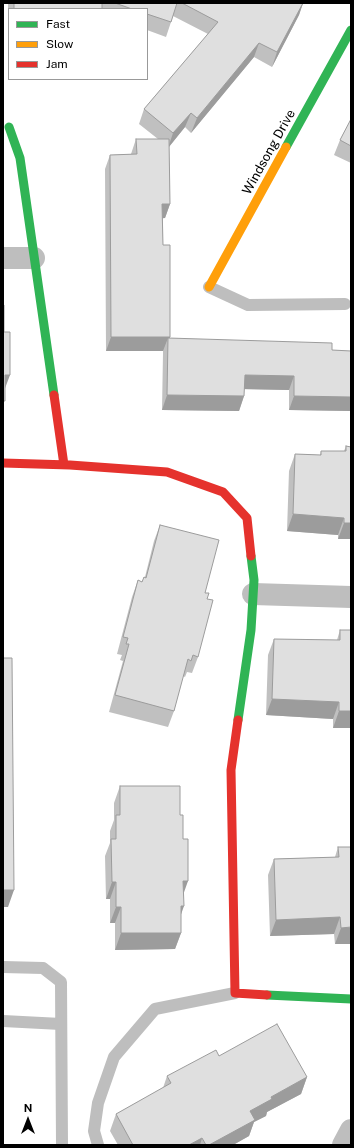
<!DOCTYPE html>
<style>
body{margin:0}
#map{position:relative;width:354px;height:1148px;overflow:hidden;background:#fff;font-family:"Public Sans",sans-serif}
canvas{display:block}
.frame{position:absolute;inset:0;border:4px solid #000;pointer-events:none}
.legend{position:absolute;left:8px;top:8px;width:140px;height:72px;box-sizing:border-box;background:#fff;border:1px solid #999;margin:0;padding:5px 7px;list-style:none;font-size:12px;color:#000}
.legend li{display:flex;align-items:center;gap:8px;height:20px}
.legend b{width:20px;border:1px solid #999}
.north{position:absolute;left:8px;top:1100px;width:40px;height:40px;-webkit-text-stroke:3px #fff;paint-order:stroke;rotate:0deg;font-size:11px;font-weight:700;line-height:16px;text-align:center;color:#000}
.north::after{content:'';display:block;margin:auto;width:14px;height:18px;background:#000;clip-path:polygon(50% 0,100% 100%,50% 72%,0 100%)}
</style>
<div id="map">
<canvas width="354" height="1148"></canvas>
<div class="frame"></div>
<ul class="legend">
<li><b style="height:5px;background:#30b455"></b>Fast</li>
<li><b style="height:5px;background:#ff9f0a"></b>Slow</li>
<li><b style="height:5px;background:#e5322d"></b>Jam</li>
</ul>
<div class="north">N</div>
</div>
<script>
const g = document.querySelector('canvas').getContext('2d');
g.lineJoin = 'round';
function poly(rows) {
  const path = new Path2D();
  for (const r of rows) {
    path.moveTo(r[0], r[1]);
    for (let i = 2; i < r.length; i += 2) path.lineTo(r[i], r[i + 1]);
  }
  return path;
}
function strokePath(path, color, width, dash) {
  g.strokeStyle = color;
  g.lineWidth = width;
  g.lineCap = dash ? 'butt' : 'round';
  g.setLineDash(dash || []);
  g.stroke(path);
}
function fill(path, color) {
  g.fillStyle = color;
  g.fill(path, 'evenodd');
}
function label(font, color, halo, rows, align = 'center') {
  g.font = font + ' "Public Sans",sans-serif';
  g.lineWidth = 3.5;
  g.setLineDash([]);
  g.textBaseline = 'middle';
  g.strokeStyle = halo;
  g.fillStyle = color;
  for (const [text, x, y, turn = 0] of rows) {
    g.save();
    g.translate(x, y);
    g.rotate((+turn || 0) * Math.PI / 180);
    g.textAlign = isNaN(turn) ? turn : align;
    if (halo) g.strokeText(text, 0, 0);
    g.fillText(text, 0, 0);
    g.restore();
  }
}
const lane = poly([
 [209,287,248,305,345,304],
 [3,967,43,968,61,982,62,1145],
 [3,1021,61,1024],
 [98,1145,94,1131,98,1103,114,1057,155,1009,235,993]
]);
const street = poly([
 [3,258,34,258],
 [253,594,351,597],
 [343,1145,351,1130]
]);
const fast = poly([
 [9,127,20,158,54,395],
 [286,147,351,30],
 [238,720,251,630,254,580,251,556],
 [267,995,351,999]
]);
const slow = poly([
 [209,287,286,147]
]);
const jam = poly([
 [54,395,64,465],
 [3,463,70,465,167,472,223,492,247,518,251,556],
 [238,720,231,770,235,993,267,995]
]);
const wall = poly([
 [8,3,303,3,299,15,272,67,254,57,191,133,185,127,169,147,170,204,165,218,163,218,163,245,170,338,332,350,351,351,351,411,289,410,289,390,244,389,244,396,239,411,162,410,163,353,163,351,106,351,105,169,110,155,131,154,136,139,158,139,139,124,144,109,208,34,173,16,166,37,147,30,147,9,9,9,9,35,8,35],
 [351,119,351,163,334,155,340,140],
 [346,446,351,447,351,539,338,539,338,535,287,531,289,471,295,454,320,455,321,451,344,451],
 [160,525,205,593,207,599,198,657,192,673,187,672,185,677,183,676,174,711,168,727,109,712,123,661,120,660,122,655,117,654,132,597,138,580,142,582,144,577,145,577,154,541],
 [340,630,351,630,351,728,333,728,333,719,266,715,268,655,274,639,337,640],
 [120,786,180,815,184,894,181,914,181,933,175,949,115,950,115,923,110,923,110,899,106,899,105,856,110,843,110,831,114,820,114,803],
 [338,847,351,944,335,944,334,934,270,936,268,875,274,859,335,857],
 [219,1056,307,1077,301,1094,267,1112,266,1116,254,1122,249,1136,233,1145,118,1145,110,1131,116,1114,163,1088,167,1076]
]);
const shadedWall = poly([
 [303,3,299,15,272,67,277,52],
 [259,43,254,57,191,133,197,118],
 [191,113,185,127,168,148,173,133],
 [162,204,170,204,165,218,157,219],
 [111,337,170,337,168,343,168,338,163,351,106,351],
 [5,375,10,375,4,391],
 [245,375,294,376,289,390,239,389],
 [167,395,244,396,239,411,162,410],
 [294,396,351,397,351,411,289,410],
 [293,514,344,518,338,535,287,531],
 [344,523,351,523,351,539,338,539],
 [272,699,339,702,333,719,266,715],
 [339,711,351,711,351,728,333,728],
 [183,881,188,881,182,898],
 [112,882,116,882,110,899,106,899],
 [3,890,14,890,8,907,3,907],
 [181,906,184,906,178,923],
 [116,907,121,907,115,923,110,923],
 [340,917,334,934,270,936,276,920],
 [351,927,351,944,335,944,341,928],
 [121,933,181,933,175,949,115,950],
 [307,1077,301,1094,267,1112,266,1116,254,1122,249,1136,233,1145,209,1145,250,1111,271,1097],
 [202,1138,200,1145,189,1145]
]);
const building = poly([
 [14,3,102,3,102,9,14,9,14,3],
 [115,3,177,3,171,22,147,14,147,9,132,9,115,3],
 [182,3,303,3,277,52,259,43,197,118,191,113,173,133,144,109,218,22,182,3],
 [351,119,351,146,340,140,351,119],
 [136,139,169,139,170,204,162,204,163,245,170,245,170,337,111,337,110,155,137,154,136,139],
 [3,305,4,305,4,332,10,332,10,375,5,375,5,401,3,401,3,305],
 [168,338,332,343,332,350,351,351,351,397,294,396,294,376,245,375,244,396,167,395,168,338],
 [346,446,351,447,351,523,344,523,344,518,293,514,295,454,321,455,321,451,346,451,346,446],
 [160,525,219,540,205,593,209,593,207,599,213,600,198,657,193,655,191,661,188,659,174,711,115,695,129,644,126,644,128,638,123,637,138,580,142,582,144,577,146,578,160,525],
 [340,630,351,630,351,711,339,711,339,702,272,699,274,639,340,640,340,630],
 [3,658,12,658,14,890,3,890,3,658],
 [120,786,180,786,180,815,183,815,183,839,188,839,188,881,183,881,184,906,181,906,181,933,121,933,121,907,116,907,116,882,112,882,111,839,116,839,116,815,120,815,120,786],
 [338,847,351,847,351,927,341,928,340,917,276,920,274,859,339,857,338,847],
 [277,1024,307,1077,271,1097,272,1099,250,1111,255,1120,209,1145,206,1145,202,1138,189,1145,133,1145,116,1114,171,1083,167,1076,216,1050,219,1056,277,1024]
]);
const streetNames = [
 ["Windsong Drive",269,152,-61]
];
strokePath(lane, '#bebebe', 12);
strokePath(street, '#bebebe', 22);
strokePath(fast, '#30b455', 9);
strokePath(slow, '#ff9f0a', 9);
strokePath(jam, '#e5322d', 9);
fill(wall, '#c0c0c0');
fill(shadedWall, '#9c9c9c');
fill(building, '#dfdfdf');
strokePath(building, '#9c9c9c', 1);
label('13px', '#000', '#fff', streetNames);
</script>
